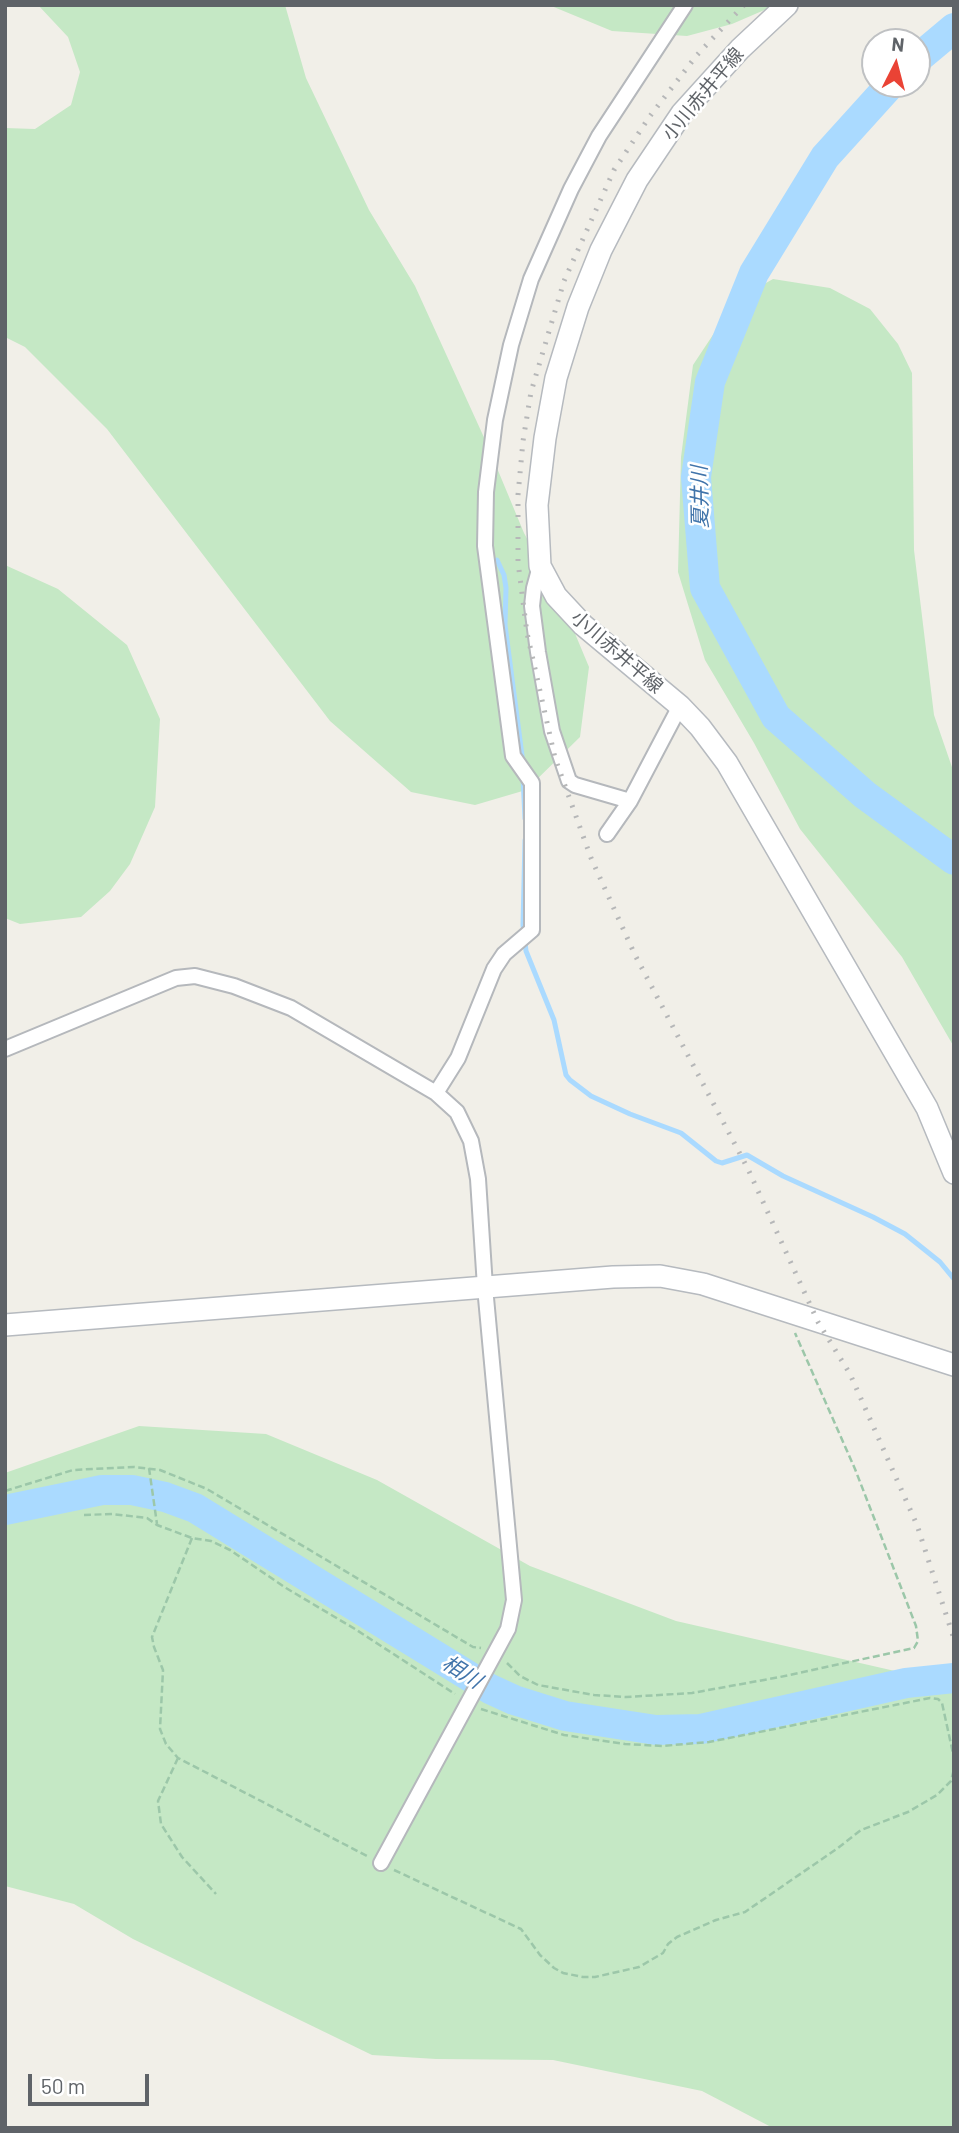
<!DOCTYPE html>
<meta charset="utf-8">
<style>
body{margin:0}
#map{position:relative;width:959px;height:2133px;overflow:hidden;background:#f1efe8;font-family:Barlow,sans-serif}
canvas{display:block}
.frame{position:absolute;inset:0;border:7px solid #5f6368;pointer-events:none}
.north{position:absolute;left:861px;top:28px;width:70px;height:70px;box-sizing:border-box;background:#fff;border:2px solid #bfc1c3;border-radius:50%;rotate:6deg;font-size:19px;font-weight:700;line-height:28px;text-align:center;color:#5f6368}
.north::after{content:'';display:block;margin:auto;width:24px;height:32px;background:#ea4335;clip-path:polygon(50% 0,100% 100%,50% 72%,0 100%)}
.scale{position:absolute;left:28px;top:2074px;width:121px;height:32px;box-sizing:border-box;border:4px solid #5f6368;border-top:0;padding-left:9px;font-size:21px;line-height:24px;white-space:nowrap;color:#5f6368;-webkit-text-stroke:5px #fff;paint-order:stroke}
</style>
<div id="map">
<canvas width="959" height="2133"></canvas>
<div class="frame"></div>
<div class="north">N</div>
<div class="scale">50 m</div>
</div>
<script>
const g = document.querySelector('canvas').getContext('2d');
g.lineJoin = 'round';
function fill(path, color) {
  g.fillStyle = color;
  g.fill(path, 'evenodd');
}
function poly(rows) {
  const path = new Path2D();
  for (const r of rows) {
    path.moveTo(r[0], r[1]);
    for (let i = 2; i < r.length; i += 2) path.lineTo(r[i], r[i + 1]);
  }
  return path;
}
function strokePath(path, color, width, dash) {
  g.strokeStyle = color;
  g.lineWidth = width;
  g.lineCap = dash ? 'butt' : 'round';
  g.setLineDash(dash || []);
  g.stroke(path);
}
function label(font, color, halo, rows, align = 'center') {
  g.font = font + ' Barlow,"Noto Sans JP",sans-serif';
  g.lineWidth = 5;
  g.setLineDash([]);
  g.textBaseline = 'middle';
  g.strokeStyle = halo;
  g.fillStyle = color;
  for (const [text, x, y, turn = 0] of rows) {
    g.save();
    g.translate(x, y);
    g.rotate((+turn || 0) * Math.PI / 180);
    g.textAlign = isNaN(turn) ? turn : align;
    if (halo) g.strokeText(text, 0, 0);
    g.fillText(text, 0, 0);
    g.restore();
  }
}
const green = poly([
 [38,5,285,5,306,78,369,210,415,286,487,444,524,533,566,612,589,667,580,737,526,790,475,805,411,792,330,721,107,429,25,347,5,337,5,128,35,129,71,105,80,72,68,37],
 [549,5,776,5,732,24,687,36,612,31],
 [773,279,830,288,870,309,898,344,912,373,914,550,934,715,954,773,954,1047,902,957,800,829,754,743,705,660,678,572,681,457,693,365,736,300],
 [5,565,58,589,127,645,160,719,155,807,130,864,110,891,81,917,20,924,5,918],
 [139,1426,266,1434,377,1480,530,1566,676,1621,930,1679,954,1676,954,2128,773,2128,702,2091,553,2060,436,2059,372,2055,133,1939,74,1904,5,1886,5,1473]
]);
const stream = poly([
 [497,560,504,575,506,588,505,625,523,763],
 [523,777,525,819],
 [525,840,523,925,526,951,554,1020,566,1075,570,1080,591,1096,630,1114,681,1133,716,1161,722,1163,747,1155,783,1176,873,1217,905,1234,940,1262,954,1279]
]);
const river = poly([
 [917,59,954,28],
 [891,84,825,157,754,273,710,382,696,477,705,588,776,717,865,795,954,860],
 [5,1510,102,1490,132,1490,165,1497,195,1508,490,1689,514,1700,565,1716,656,1730,701,1729,906,1683,954,1678]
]);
const path = poly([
 [149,1468,157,1524],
 [5,1491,73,1470,134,1467,160,1470,207,1489,473,1647,481,1648],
 [84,1515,112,1514,147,1518,157,1525,192,1538,211,1541,230,1550,286,1588,355,1629,455,1694],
 [192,1538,152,1637,154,1647,163,1670,160,1729,166,1744,178,1758,367,1856],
 [507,1663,520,1676,538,1685,594,1695,626,1697,692,1693,780,1677,914,1648,918,1641,916,1626,855,1469,795,1333],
 [481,1709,564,1735,625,1744,662,1746,709,1742,930,1698,938,1699,942,1703,954,1758],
 [178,1758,158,1801,161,1824,182,1857,216,1894],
 [394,1870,521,1929,540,1955,554,1968,563,1973,583,1977,595,1977,639,1967,663,1953,668,1944,677,1937,716,1920,745,1912,838,1848,861,1830,908,1812,937,1795,951,1781,954,1769]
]);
const street = poly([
 [540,566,534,588,532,606,538,652,552,731,569,781,575,785,630,801],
 [607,834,630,801,680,706],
 [5,1049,176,978,195,976,234,986,291,1008,436,1093,457,1112,471,1141,478,1179,485,1287,514,1600,508,1629,381,1863],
 [436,1093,458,1058,494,969,504,954,532,930,532,783,513,756,485,546,486,492,495,420,511,345,531,279,571,189,599,136,685,5]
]);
const secondary = poly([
 [787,5,740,49,682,113,637,180,601,250,578,307,556,378,545,438,537,505,540,566,556,596,583,625,680,706,700,727,727,763,927,1108,954,1173],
 [5,1325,613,1277,660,1276,703,1284,954,1365]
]);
const rail = poly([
 [744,5,697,55,650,116,614,170,564,281,531,392,523,441,518,495,518,562,527,633,555,758,591,858,635,955,748,1169,818,1322,850,1374,917,1525,954,1639]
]);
const streetNames = [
 ["小川赤井平線",703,94,-50],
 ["小川赤井平線",617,652,41]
];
const waterNames = [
 ["夏井川",700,497,-91],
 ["相川",462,1672,32]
];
fill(green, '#c5e8c5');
strokePath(stream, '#aadaff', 5);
strokePath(river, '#aadaff', 30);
strokePath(street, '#b5b8bc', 18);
strokePath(secondary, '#b6babf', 24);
strokePath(path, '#9cc7a9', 2.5, [7, 3.5]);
strokePath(street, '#fff', 14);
strokePath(secondary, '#fff', 21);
strokePath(rail, '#b6b7b8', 5, [2, 9]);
label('19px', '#5f6368', '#fff', streetNames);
label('italic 21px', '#4174aa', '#fff', waterNames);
</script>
